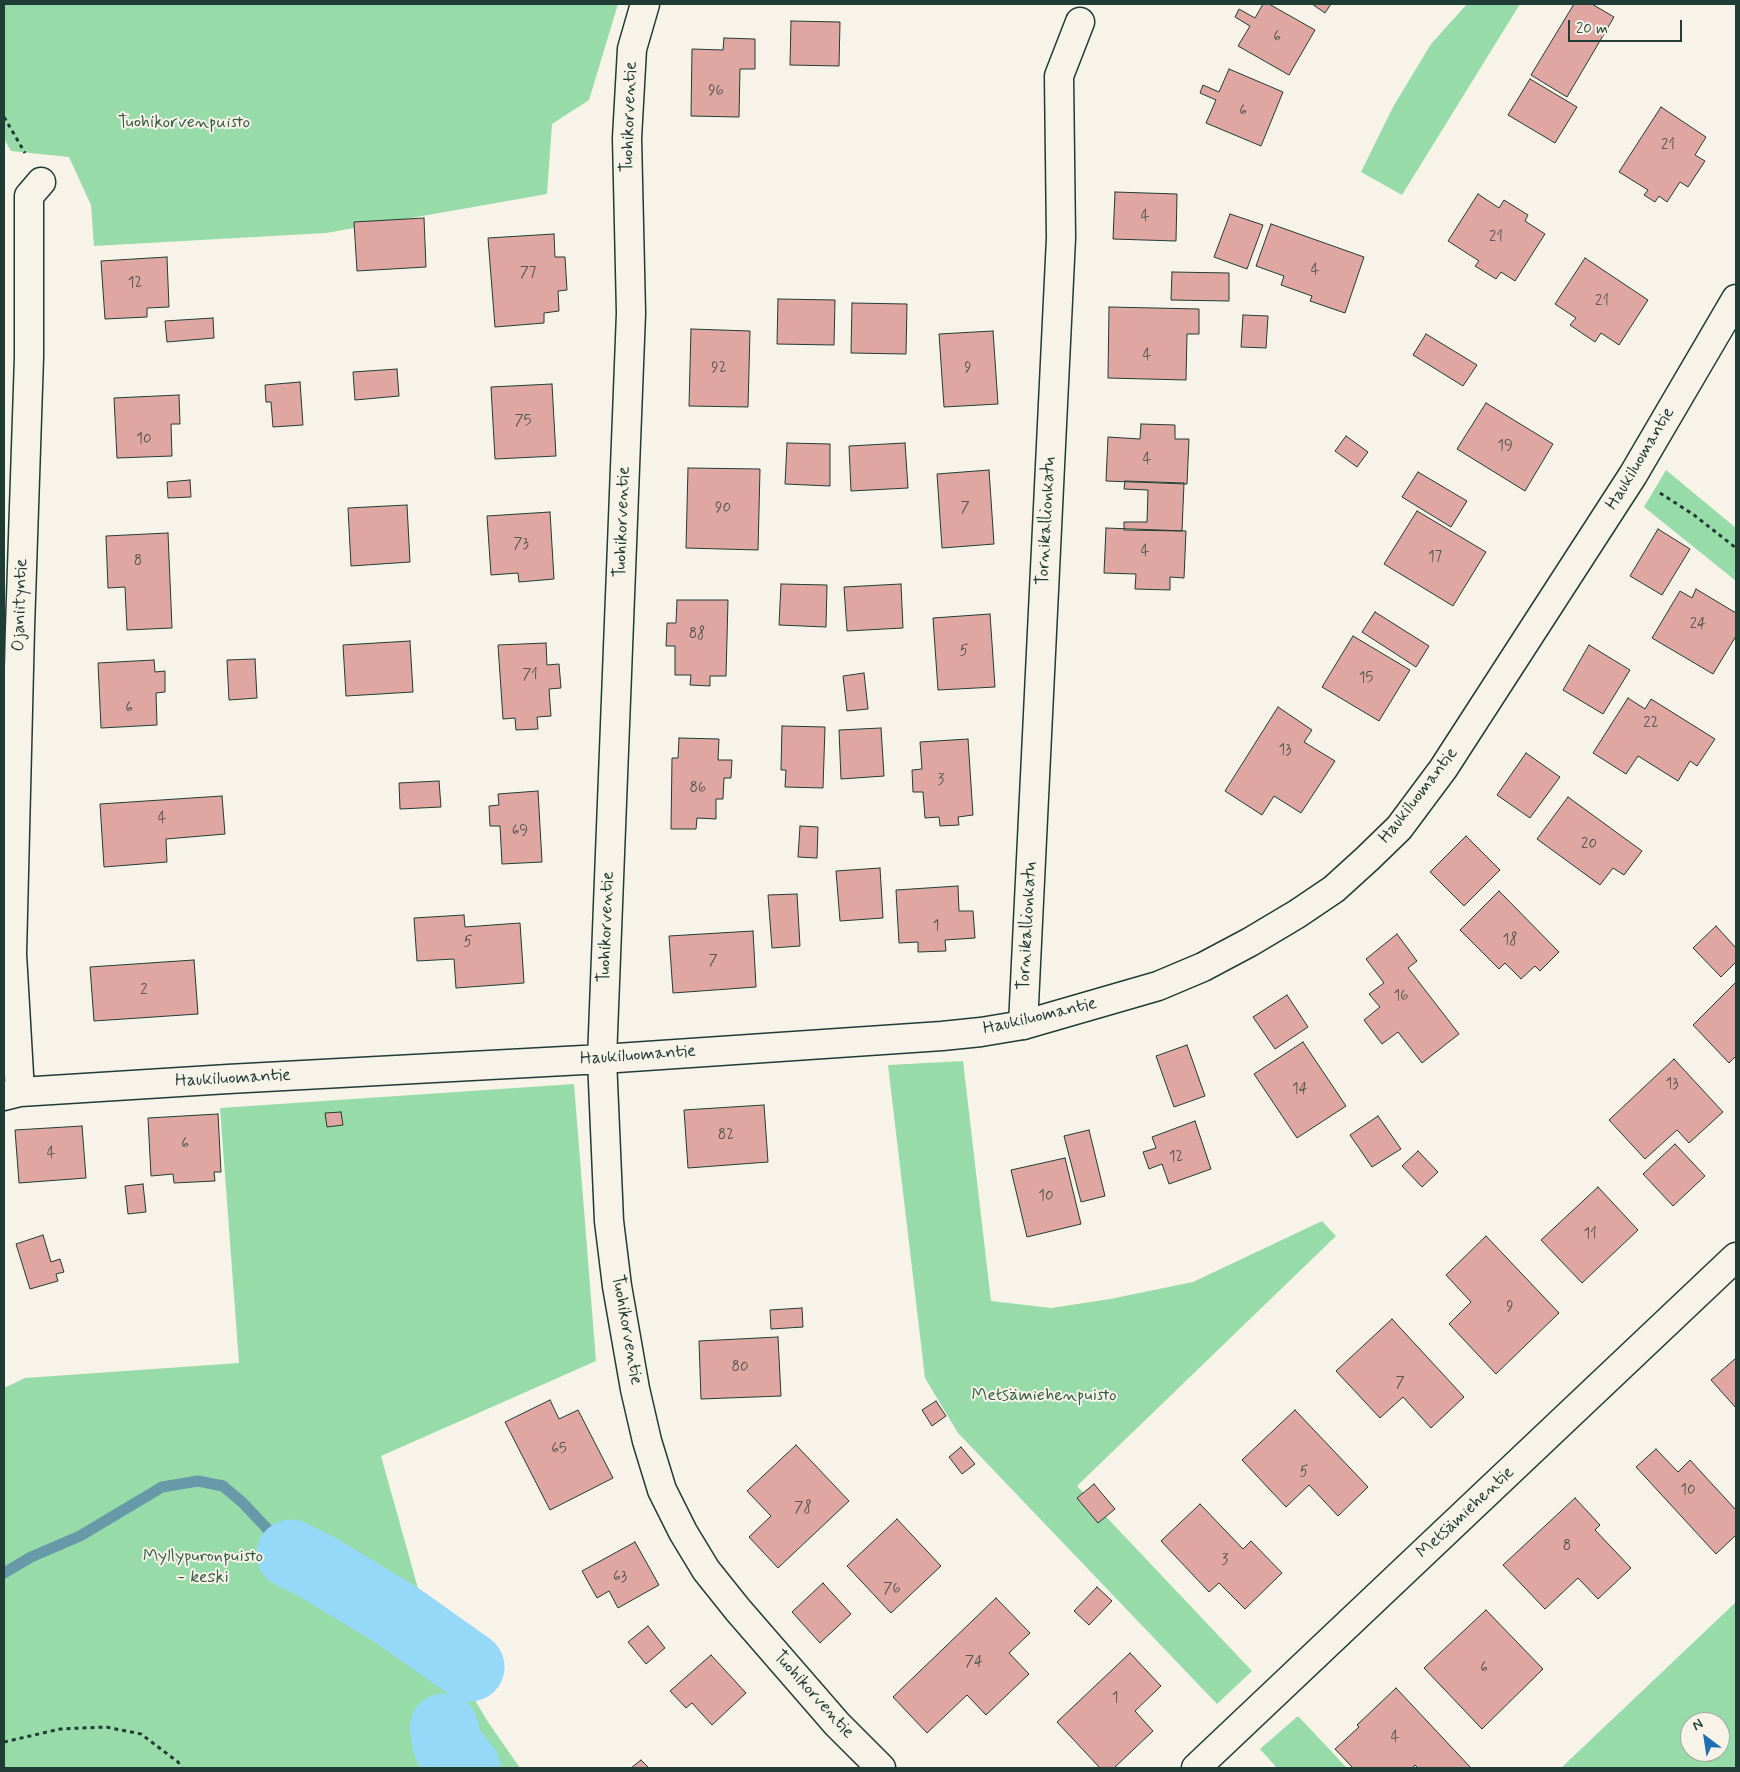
<!DOCTYPE html>
<meta charset="utf-8">
<style>
body{margin:0}
#map{position:relative;width:1740px;height:1772px;overflow:hidden;background:#f7f3e8;font-family:Mynerve,sans-serif}
canvas{display:block}
.frame{position:absolute;inset:0;border:5px solid #1f3d34;pointer-events:none}
.north{position:absolute;left:1680px;top:1712px;width:50px;height:50px;box-sizing:border-box;background:#f7f3e8;border:1px solid #a1aaa0;border-radius:50%;rotate:329deg;font-size:14px;font-weight:700;line-height:20px;text-align:center;color:#1f3d34}
.north::after{content:'';display:block;margin:auto;width:18px;height:22px;background:#1f6fb2;clip-path:polygon(50% 0,100% 100%,50% 72%,0 100%)}
.scale{position:absolute;left:1568px;top:20px;width:114px;height:22px;box-sizing:border-box;border:2px solid #1f3d34;border-top:0;padding-left:6px;font-size:15px;line-height:18px;white-space:nowrap;color:#1f3d34;-webkit-text-stroke:4px #f7f3e8;paint-order:stroke}
</style>
<div id="map">
<canvas width="1740" height="1772"></canvas>
<div class="frame"></div>
<div class="north">N</div>
<div class="scale">20 m</div>
</div>
<script>
const g = document.querySelector('canvas').getContext('2d');
g.lineJoin = 'round';
function fill(path, color) {
  g.fillStyle = color;
  g.fill(path, 'evenodd');
}
function poly(rows) {
  const path = new Path2D();
  for (const r of rows) {
    path.moveTo(r[0], r[1]);
    for (let i = 2; i < r.length; i += 2) path.lineTo(r[i], r[i + 1]);
  }
  return path;
}
function strokePath(path, color, width, dash) {
  g.strokeStyle = color;
  g.lineWidth = width;
  g.lineCap = dash ? 'butt' : 'round';
  g.setLineDash(dash || []);
  g.stroke(path);
}
function label(font, color, halo, rows, align = 'center') {
  g.font = font + ' Mynerve,sans-serif';
  g.lineWidth = 4;
  g.setLineDash([]);
  g.textBaseline = 'middle';
  g.strokeStyle = halo;
  g.fillStyle = color;
  for (const [text, x, y, turn = 0] of rows) {
    g.save();
    g.translate(x, y);
    g.rotate((+turn || 0) * Math.PI / 180);
    g.textAlign = isNaN(turn) ? turn : align;
    if (halo) g.strokeText(text, 0, 0);
    g.fillText(text, 0, 0);
    g.restore();
  }
}
const green = poly([
 [4,4,618,4,589,100,552,124,547,194,326,233,94,246,91,205,69,157,11,151,4,139],
 [1467,4,1520,4,1402,195,1361,172,1393,107,1431,44],
 [1666,470,1736,528,1736,581,1644,507],
 [963,1061,991,1301,1051,1308,1110,1299,1193,1282,1322,1221,1336,1236,1077,1486,1252,1671,1217,1704,958,1433,925,1378,888,1065],
 [574,1084,596,1361,381,1456,419,1592,451,1658,476,1702,488,1722,520,1768,4,1768,4,1388,25,1378,239,1363,220,1108],
 [1736,1602,1736,1768,1561,1768],
 [1690,1722,1720,1722,1720,1752,1690,1752],
 [1298,1716,1347,1768,1277,1768,1260,1749]
]);
const stream = poly([
 [4,1573,31,1557,80,1536,162,1487,198,1481,223,1486,243,1503,291,1554],
 [444,1728,442,1709,458,1690,470,1667]
]);
const river = poly([
 [291,1554,319,1568,398,1616,470,1667],
 [444,1728,447,1744,466,1768]
]);
const building = poly([
 [1263,4,1269,4,1315,30,1289,75,1238,46,1250,26,1235,17,1239,9,1255,18,1263,4],
 [1312,4,1331,4,1325,13,1312,4],
 [1574,4,1592,4,1614,17,1567,97,1531,75,1574,4],
 [791,21,840,22,839,66,790,65,791,21],
 [724,38,755,39,755,69,740,69,739,117,691,116,692,49,723,50,724,38],
 [1229,69,1283,92,1261,146,1206,123,1216,100,1200,93,1203,85,1219,92,1229,69],
 [1530,79,1577,107,1555,143,1508,115,1530,79],
 [1661,107,1706,137,1695,155,1705,161,1688,187,1680,182,1667,202,1659,196,1655,202,1644,195,1648,190,1619,172,1661,107],
 [1115,192,1177,194,1176,241,1113,239,1115,192],
 [1478,194,1499,208,1504,200,1528,215,1525,221,1545,234,1515,281,1501,272,1496,279,1475,266,1479,261,1448,241,1478,194],
 [1230,214,1263,225,1247,269,1214,257,1230,214],
 [424,218,426,267,357,271,354,222,424,218],
 [1271,224,1364,257,1345,313,1310,301,1312,296,1281,285,1284,276,1256,266,1271,224],
 [554,234,555,257,565,257,567,290,558,291,559,311,544,313,544,323,495,327,488,238,554,234],
 [167,257,169,307,147,308,147,317,105,319,101,261,167,257],
 [1585,258,1648,300,1619,345,1601,333,1595,342,1570,325,1576,318,1555,304,1585,258],
 [1172,272,1229,273,1229,301,1171,300,1172,272],
 [778,299,835,300,834,345,777,344,778,299],
 [852,303,907,304,906,354,851,353,852,303],
 [1109,307,1199,309,1199,334,1187,334,1186,380,1108,378,1109,307],
 [1243,315,1268,316,1266,348,1241,347,1243,315],
 [213,318,214,338,167,342,165,321,213,318],
 [691,329,750,331,748,407,689,406,691,329],
 [993,331,998,404,944,407,939,334,993,331],
 [1426,334,1477,365,1463,386,1413,355,1426,334],
 [397,369,399,396,355,400,353,372,397,369],
 [300,382,303,425,273,427,271,402,266,402,265,385,300,382],
 [552,384,556,456,495,459,491,387,552,384],
 [179,395,180,424,171,424,172,456,117,458,114,398,179,395],
 [1486,403,1553,444,1525,491,1457,449,1486,403],
 [1141,424,1175,425,1175,439,1189,439,1187,484,1106,481,1108,437,1140,439,1141,424],
 [1346,436,1368,452,1357,467,1335,451,1346,436],
 [787,443,830,444,830,486,785,484,787,443],
 [905,443,908,488,851,491,849,446,905,443],
 [688,468,760,469,758,550,686,548,688,468],
 [989,470,994,544,942,548,937,474,989,470],
 [1418,472,1467,501,1451,527,1402,497,1418,472],
 [190,480,191,497,168,498,167,482,190,480],
 [1125,481,1184,483,1182,531,1124,530,1124,522,1147,522,1148,490,1124,489,1125,481],
 [407,505,410,562,351,566,348,508,407,505],
 [1417,511,1486,552,1453,606,1384,564,1417,511],
 [550,512,554,579,519,582,518,573,491,575,487,516,550,512],
 [1106,528,1186,531,1184,578,1170,577,1170,590,1135,589,1136,574,1104,573,1106,528],
 [1658,529,1690,549,1662,595,1630,576,1658,529],
 [168,533,172,628,127,630,125,587,108,588,106,536,168,533],
 [781,584,827,585,826,627,779,625,781,584],
 [901,584,903,628,847,631,844,587,901,584],
 [1696,589,1736,613,1736,636,1713,674,1652,638,1680,591,1692,598,1696,589],
 [677,600,728,600,726,676,710,676,710,686,690,685,691,675,675,675,675,646,666,646,667,623,676,623,677,600],
 [1375,612,1429,646,1416,667,1362,632,1375,612],
 [990,614,995,687,938,690,933,618,990,614],
 [1353,636,1410,670,1379,721,1322,687,1353,636],
 [410,641,413,692,346,696,343,645,410,641],
 [546,643,547,665,559,664,561,688,549,689,551,716,537,717,538,729,516,730,515,718,503,719,498,645,546,643],
 [1589,645,1630,670,1603,714,1563,690,1589,645],
 [255,659,257,698,229,700,227,660,255,659],
 [154,660,155,672,165,671,165,692,156,693,157,725,101,728,98,663,154,660],
 [864,673,868,709,847,711,843,676,864,673],
 [1628,698,1645,709,1651,699,1715,739,1697,766,1690,761,1678,781,1638,756,1626,774,1593,753,1628,698],
 [1278,707,1312,730,1304,742,1335,761,1301,813,1274,796,1262,815,1225,791,1278,707],
 [782,726,825,727,823,788,785,787,786,770,781,770,782,726],
 [881,728,884,776,841,779,839,730,881,728],
 [679,738,719,739,718,760,732,760,731,778,724,778,723,799,716,799,716,819,697,818,696,829,671,829,672,758,678,758,679,738],
 [968,739,973,815,958,817,959,825,940,826,939,817,925,818,923,792,913,792,912,770,922,769,920,742,968,739],
 [1526,753,1560,777,1530,818,1497,795,1526,753],
 [439,781,441,807,400,809,399,783,439,781],
 [538,791,542,862,502,864,500,826,490,826,489,806,499,805,498,794,538,791],
 [222,796,225,834,166,839,167,862,104,867,100,804,222,796],
 [1568,797,1642,851,1624,875,1613,868,1600,885,1537,839,1568,797],
 [800,826,818,827,817,858,798,857,800,826],
 [1466,836,1500,870,1464,906,1430,872,1466,836],
 [880,868,883,918,840,921,836,871,880,868],
 [958,886,959,911,973,911,975,938,945,940,946,951,918,952,918,942,899,943,896,890,958,886],
 [1499,891,1559,952,1540,971,1535,966,1521,979,1505,963,1499,969,1460,930,1499,891],
 [797,894,800,946,772,948,768,895,797,894],
 [464,915,465,927,520,923,524,983,456,988,454,959,417,961,414,918,464,915],
 [1716,926,1736,948,1736,962,1721,977,1693,948,1716,926],
 [753,931,756,987,673,993,669,936,753,931],
 [1397,934,1417,961,1408,968,1459,1034,1422,1063,1398,1032,1382,1044,1364,1020,1380,1007,1369,994,1384,983,1366,959,1397,934],
 [194,960,198,1014,94,1021,90,967,194,960],
 [1736,982,1736,1056,1729,1063,1693,1025,1736,982],
 [1287,995,1308,1027,1275,1049,1253,1017,1287,995],
 [1303,1042,1346,1106,1297,1138,1254,1074,1303,1042],
 [1187,1045,1205,1096,1174,1107,1156,1056,1187,1045],
 [1674,1059,1723,1112,1689,1143,1677,1130,1645,1159,1609,1120,1674,1059],
 [764,1105,768,1162,688,1168,684,1110,764,1105],
 [341,1112,343,1125,327,1127,325,1113,341,1112],
 [218,1114,221,1172,214,1172,215,1181,174,1183,173,1174,151,1176,148,1118,218,1114],
 [1378,1116,1401,1149,1372,1167,1350,1135,1378,1116],
 [1195,1121,1211,1169,1169,1184,1162,1164,1149,1169,1143,1152,1156,1148,1152,1137,1195,1121],
 [82,1126,86,1178,19,1183,15,1130,82,1126],
 [1089,1130,1105,1196,1081,1202,1064,1136,1089,1130],
 [1675,1144,1705,1176,1673,1206,1643,1174,1675,1144],
 [1418,1151,1438,1172,1422,1187,1402,1166,1418,1151],
 [1065,1158,1081,1224,1027,1237,1011,1170,1065,1158],
 [143,1184,146,1212,128,1214,125,1186,143,1184],
 [1598,1187,1638,1230,1582,1283,1541,1240,1598,1187],
 [43,1235,51,1262,60,1259,64,1272,56,1274,58,1281,30,1289,16,1244,43,1235],
 [1486,1236,1559,1313,1496,1374,1449,1324,1471,1302,1446,1275,1486,1236],
 [802,1308,803,1327,771,1329,770,1310,802,1308],
 [1392,1319,1464,1397,1431,1428,1403,1397,1380,1418,1336,1371,1392,1319],
 [778,1337,781,1396,701,1399,699,1341,778,1337],
 [1736,1358,1736,1408,1711,1380,1736,1358],
 [550,1400,559,1419,578,1410,613,1478,550,1510,505,1422,550,1400],
 [936,1401,946,1416,932,1426,922,1410,936,1401],
 [1295,1410,1368,1487,1338,1516,1309,1485,1286,1507,1242,1460,1295,1410],
 [796,1445,849,1501,778,1568,749,1537,771,1516,747,1491,796,1445],
 [961,1447,975,1464,962,1474,949,1457,961,1447],
 [1656,1449,1678,1472,1690,1460,1736,1510,1736,1535,1716,1554,1636,1467,1656,1449],
 [1094,1484,1115,1509,1098,1523,1077,1498,1094,1484],
 [1575,1498,1600,1525,1595,1530,1631,1568,1598,1599,1578,1578,1545,1609,1503,1565,1575,1498],
 [1200,1504,1243,1549,1251,1541,1282,1573,1245,1609,1219,1583,1209,1592,1161,1541,1200,1504],
 [897,1519,941,1566,891,1613,847,1566,897,1519],
 [635,1542,659,1585,618,1608,609,1591,597,1598,582,1571,635,1542],
 [823,1583,851,1614,820,1643,792,1612,823,1583],
 [1097,1587,1112,1601,1089,1625,1074,1611,1097,1587],
 [996,1598,1030,1633,1009,1653,1029,1674,986,1715,967,1695,927,1733,893,1697,996,1598],
 [1486,1610,1543,1669,1482,1729,1424,1668,1486,1610],
 [648,1626,665,1648,646,1664,628,1642,648,1626],
 [1130,1653,1161,1686,1135,1711,1153,1731,1114,1768,1100,1768,1057,1722,1130,1653],
 [711,1655,746,1693,712,1725,692,1703,686,1708,670,1691,711,1655],
 [1396,1688,1471,1768,1418,1768,1415,1765,1412,1768,1353,1768,1335,1749,1359,1727,1357,1725,1396,1688],
 [641,1760,649,1768,631,1768,641,1760]
]);
const path = poly([
 [4,117,25,153],
 [1660,493,1694,515,1736,548],
 [4,1742,60,1729,106,1727,141,1734,178,1762,182,1768]
]);
const street = poly([
 [645,4,632,49,627,138,631,313,602,1059,609,1221,617,1286,635,1389,647,1441,662,1490,683,1532,706,1570,738,1610,837,1724,881,1768],
 [1023,1025,1061,238,1059,76,1080,22],
 [20,1092,12,954,20,628,29,357,29,196,41,182],
 [4,1096,20,1092,228,1079,602,1059],
 [1196,1768,1736,1257]
]);
const secondary = poly([
 [602,1059,942,1036,981,1032,1023,1025,1158,986,1203,967,1250,942,1297,914,1334,889,1367,859,1399,828,1443,769,1633,475,1736,299]
]);
const numberNames = [
 ["6",1277,38],
 ["96",716,92],
 ["6",1243,112],
 ["21",1668,146],
 ["4",1145,217],
 ["21",1496,238],
 ["4",1315,271],
 ["77",528,274],
 ["12",135,284],
 ["21",1602,302],
 ["4",1147,356],
 ["92",719,369],
 ["9",968,369],
 ["75",523,422],
 ["10",144,440],
 ["19",1505,447],
 ["4",1147,460],
 ["90",723,509],
 ["7",965,509],
 ["73",521,545],
 ["4",1145,552],
 ["17",1435,558],
 ["8",138,562],
 ["24",1698,625],
 ["88",697,635],
 ["5",964,652],
 ["71",530,676],
 ["15",1366,679],
 ["6",129,709],
 ["22",1651,724],
 ["13",1285,751],
 ["3",941,781],
 ["86",698,789],
 ["4",162,819],
 ["69",520,832],
 ["20",1589,845],
 ["1",936,927],
 ["18",1510,941],
 ["5",468,943],
 ["7",713,962],
 ["2",144,991],
 ["16",1401,997],
 ["13",1672,1085],
 ["14",1300,1090],
 ["82",726,1136],
 ["6",185,1145],
 ["4",51,1154],
 ["12",1176,1158],
 ["10",1046,1197],
 ["11",1590,1235],
 ["9",1510,1308],
 ["80",740,1368],
 ["7",1400,1384],
 ["65",559,1450],
 ["5",1304,1473],
 ["10",1688,1491],
 ["78",803,1509],
 ["8",1567,1547],
 ["3",1225,1561],
 ["63",620,1578],
 ["76",892,1590],
 ["74",974,1663],
 ["6",1484,1669],
 ["1",1115,1699],
 ["4",1395,1738]
];
const streetNames = [
 ["Tuohikorventie",630,117,-88],
 ["Haukiluomantie",1641,459,-59],
 ["Tornikallionkatu",1047,521,-87],
 ["Tuohikorventie",623,522,-88],
 ["Ojaniityntie",21,605,-88],
 ["Haukiluomantie",1419,796,-52],
 ["Tornikallionkatu",1028,926,-87],
 ["Tuohikorventie",607,927,-88],
 ["Haukiluomantie",1040,1017,-13],
 ["Haukiluomantie",638,1056,-4],
 ["Haukiluomantie",233,1079,-3],
 ["Tuohikorventie",626,1330,80],
 ["Metsämiehentie",1466,1513,-43],
 ["Tuohikorventie",813,1695,48]
];
const parkNames = [
 ["Tuohikorvenpuisto",184,123],
 ["Metsämiehenpuisto",1044,1396],
 ["Myllypuronpuisto",203,1557],
 ["- keski",203,1578]
];
fill(green, '#97dca8');
strokePath(stream, '#669aa9', 11);
strokePath(river, '#95d8f7', 69);
fill(building, '#e0a6a1');
strokePath(building, '#1f3d34', 1);
strokePath(street, '#1f3d34', 31);
strokePath(secondary, '#1f3d34', 31);
strokePath(path, '#1f3d34', 3, [4, 4]);
strokePath(street, '#f7f3e8', 28);
strokePath(secondary, '#f7f3e8', 28);
label('15px', '#4f574f', null, numberNames);
label('18px', '#1f3d34', '#f7f3e8', streetNames);
label('18px', '#375d4b', '#f7f3e8', parkNames);
</script>
